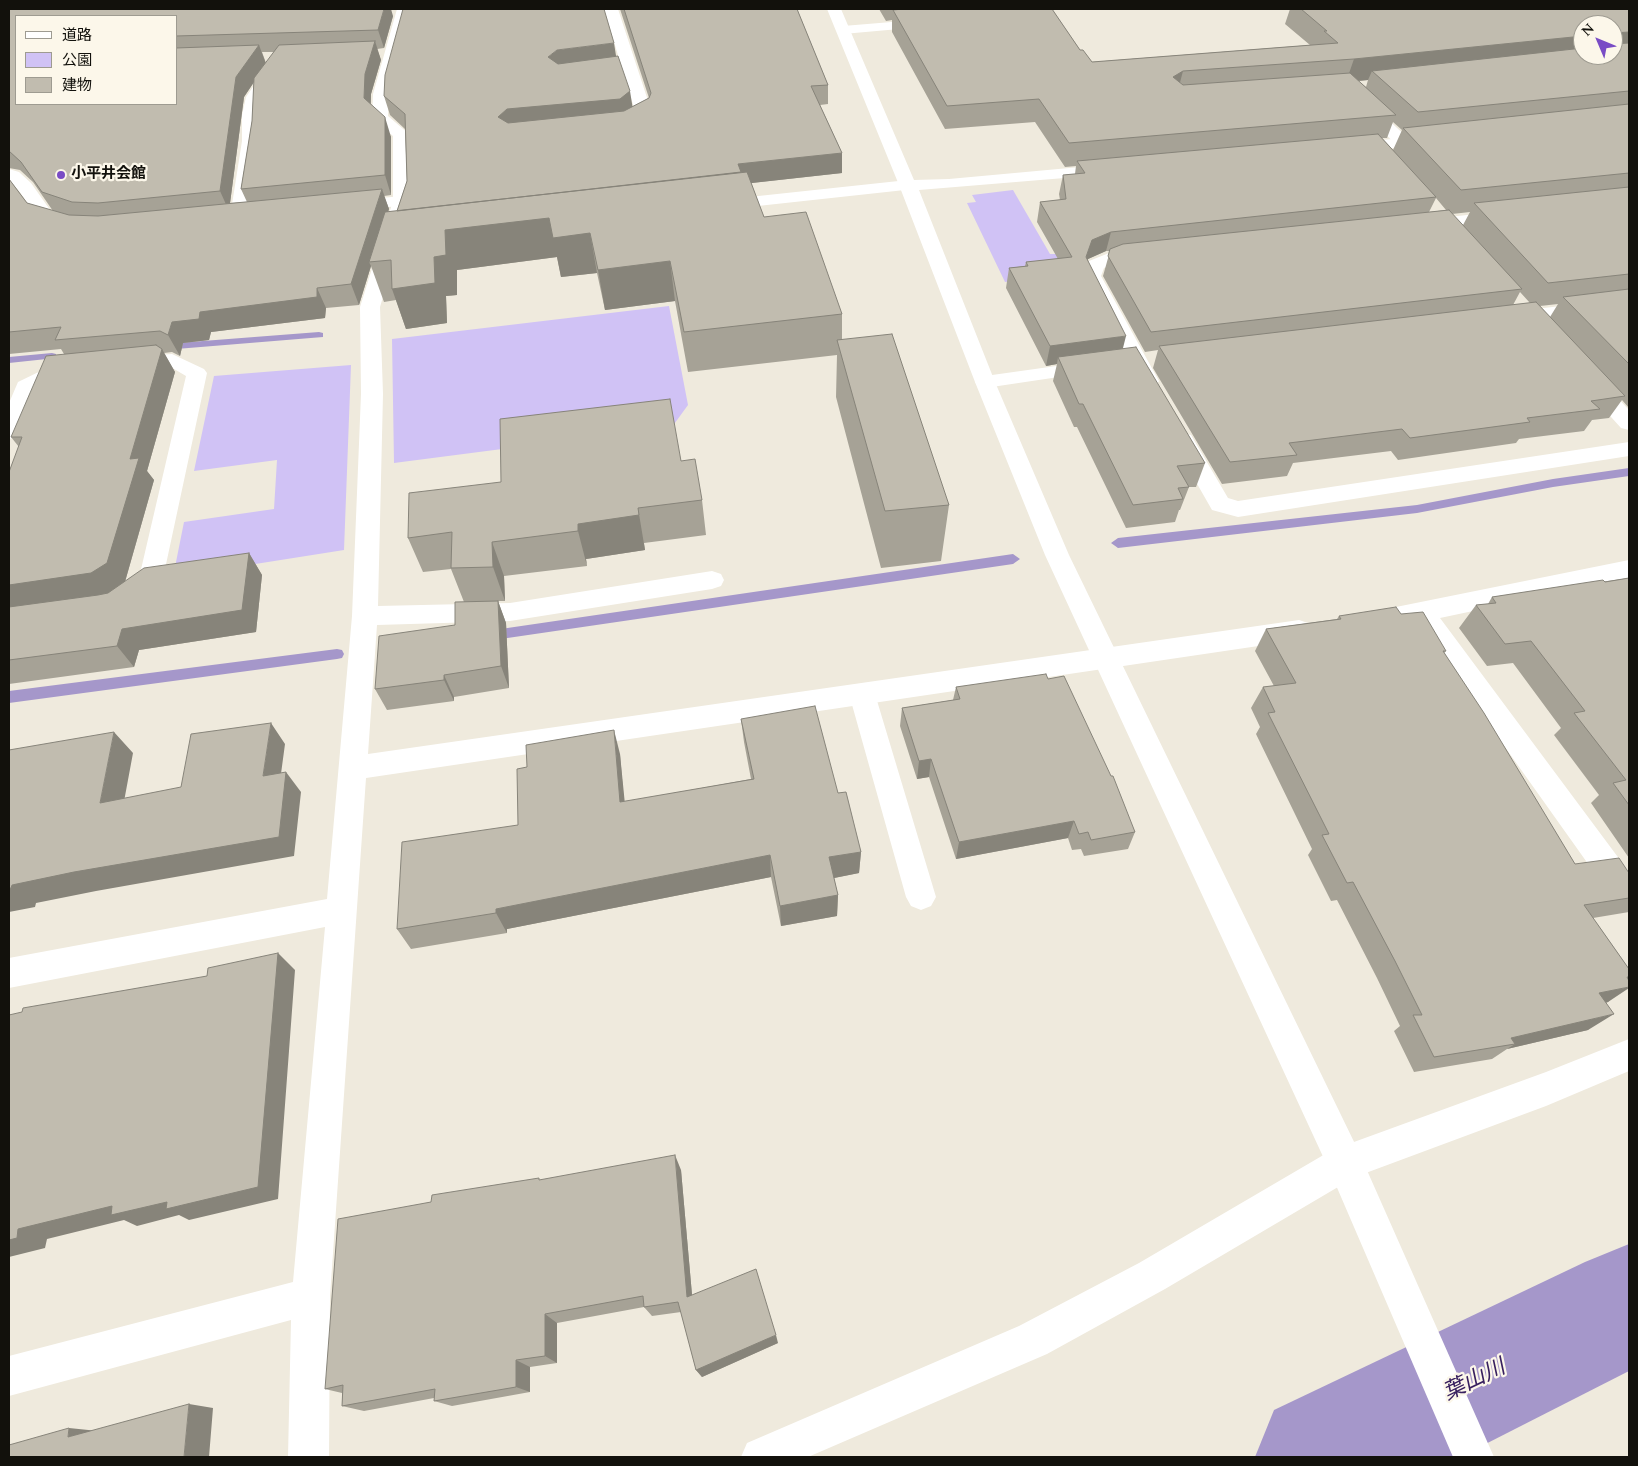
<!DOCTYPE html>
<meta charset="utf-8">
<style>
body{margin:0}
#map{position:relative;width:1638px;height:1466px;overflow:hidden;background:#efeadd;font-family:Spectral,"Noto Sans JP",serif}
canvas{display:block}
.frame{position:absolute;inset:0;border:10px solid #12110c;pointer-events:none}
.legend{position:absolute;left:15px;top:15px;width:162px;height:90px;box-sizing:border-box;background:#fcf7ea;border:1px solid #9e9b91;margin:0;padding:6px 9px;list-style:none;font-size:15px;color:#12110c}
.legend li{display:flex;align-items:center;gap:10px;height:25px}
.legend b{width:25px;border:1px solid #9e9b91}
.north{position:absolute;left:1573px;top:15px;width:50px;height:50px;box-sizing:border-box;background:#fcf7ea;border:1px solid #9e9b91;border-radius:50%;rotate:315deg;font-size:14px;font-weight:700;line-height:20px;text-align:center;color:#12110c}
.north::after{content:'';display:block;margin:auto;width:18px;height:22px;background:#794cc5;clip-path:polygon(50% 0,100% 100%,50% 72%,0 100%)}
</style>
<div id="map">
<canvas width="1638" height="1466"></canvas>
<div class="frame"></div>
<ul class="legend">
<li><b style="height:6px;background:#fff"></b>道路</li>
<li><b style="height:14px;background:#d0c2f5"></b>公園</li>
<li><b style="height:14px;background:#c1bcaf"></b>建物</li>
</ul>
<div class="north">N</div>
</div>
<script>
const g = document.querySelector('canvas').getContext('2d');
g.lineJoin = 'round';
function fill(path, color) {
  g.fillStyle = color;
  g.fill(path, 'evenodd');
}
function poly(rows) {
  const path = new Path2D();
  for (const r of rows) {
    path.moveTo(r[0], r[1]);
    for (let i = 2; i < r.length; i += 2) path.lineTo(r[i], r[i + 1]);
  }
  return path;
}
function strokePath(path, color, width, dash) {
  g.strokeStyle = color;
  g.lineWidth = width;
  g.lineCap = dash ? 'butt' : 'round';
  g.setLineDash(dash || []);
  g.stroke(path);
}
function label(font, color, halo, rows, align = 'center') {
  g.font = font + ' Spectral,"Noto Sans JP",serif';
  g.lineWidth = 4.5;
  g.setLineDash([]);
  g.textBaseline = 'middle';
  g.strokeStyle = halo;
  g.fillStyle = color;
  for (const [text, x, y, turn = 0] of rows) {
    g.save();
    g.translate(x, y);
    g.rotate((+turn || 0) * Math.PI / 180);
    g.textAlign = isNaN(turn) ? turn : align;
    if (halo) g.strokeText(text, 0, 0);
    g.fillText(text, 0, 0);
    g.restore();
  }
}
const green = poly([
 [1013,190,1050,254,1062,254,1076,274,1005,282,967,203,976,202,972,195],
 [669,306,688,405,672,427,394,463,392,339],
 [351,365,344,550,173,577,184,522,274,509,277,460,194,471,214,376]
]);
const stream = poly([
 [319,332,323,333,323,337,164,350,158,347,164,344,319,332],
 [52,353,56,354,56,358,9,363,9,357,52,353],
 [1629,468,1629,476,1553,487,1417,513,1118,548,1111,543,1118,538,1417,505,1553,479,1629,468],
 [1013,554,1020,559,1013,564,487,641,480,636,487,631,1013,554],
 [337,649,342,650,344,654,342,658,337,659,9,703,9,691,337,649]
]);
const river = poly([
 [1629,1244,1629,1371,1460,1457,1255,1457,1274,1410,1585,1262,1629,1244]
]);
const service = poly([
 [273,64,280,68,260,97,258,115,258,141,248,217,245,221,239,222,233,221,230,217,242,141,242,115,246,97,268,65,273,64],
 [9,169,19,172,31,183,53,214,74,221,77,225,74,229,68,230,41,222,19,191,9,180,9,169],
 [402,196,408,197,410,201,408,205,350,211,344,210,342,206,344,202,350,201,402,196],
 [862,684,871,687,875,694,936,897,931,906,921,910,911,906,906,897,849,694,853,687,862,684]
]);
const minor = poly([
 [397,9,411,9,389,94,388,116,409,134,411,201,380,307,383,394,378,606,510,603,712,571,721,574,724,580,721,586,712,589,510,621,377,625,368,754,1299,620,1308,623,1312,630,1308,637,1299,640,366,778,330,1296,329,1457,288,1457,291,1320,9,1396,9,1356,293,1282,325,927,9,988,9,958,327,899,352,616,361,394,360,307,393,201,393,136,372,118,373,94,397,9],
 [604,9,618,9,652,113,633,127,627,129,614,128,612,125,614,122,623,120,635,111,604,9],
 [928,19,935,23,933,26,843,34,836,30,843,26,928,19],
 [1363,100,1369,102,1410,140,1412,143,1410,146,1398,146,1357,108,1355,105,1357,102,1363,100],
 [908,180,914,181,917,185,914,189,721,210,715,209,712,205,715,201,721,200,908,180],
 [1503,211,1509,212,1512,216,1509,220,1422,230,1416,229,1413,225,1416,221,1422,220,1503,211],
 [1143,248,1150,250,1152,254,1150,258,1118,262,1104,268,1101,276,1159,381,1156,386,1149,387,1142,386,1139,381,1083,276,1089,261,1114,251,1143,248],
 [1629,298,1629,310,1510,324,1503,322,1500,318,1503,314,1510,312,1629,298],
 [172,354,204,369,207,373,162,583,159,589,142,600,133,603,124,600,121,594,124,588,139,578,186,376,169,366,131,369,124,367,121,363,124,359,131,357,172,354],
 [1092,361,1099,363,1102,367,1099,371,985,388,978,387,975,382,978,377,985,376,1092,361],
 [69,363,76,365,79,369,76,373,63,376,34,391,20,432,17,437,9,439,9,403,18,382,51,366,69,363],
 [1591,376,1598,377,1629,410,1629,430,1621,428,1584,387,1581,382,1584,377,1591,376],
 [1183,433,1191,435,1228,498,1238,501,1629,442,1629,456,1238,517,1212,510,1172,440,1175,435,1183,433],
 [1629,560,1629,578,1440,618,1629,872,1629,910,1618,906,1416,622,1386,627,1377,625,1373,618,1377,611,1386,609,1629,560],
 [1629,1039,1629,1071,1546,1106,1355,1177,1165,1289,1047,1354,808,1457,741,1457,747,1443,1019,1326,1139,1263,1332,1150,1546,1072,1629,1039]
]);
const tertiary = poly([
 [827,9,841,9,914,180,949,179,1113,164,1119,165,1121,169,1119,173,1113,174,919,190,995,382,1069,555,1358,1150,1494,1457,1453,1457,1332,1176,1045,555,975,382,899,185,827,9],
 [1434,135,1440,137,1442,140,1440,143,1350,153,1344,152,1342,148,1344,144,1350,143,1434,135]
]);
const wall = poly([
 [9,9,393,16,384,48,377,49,381,60,371,94,371,104,391,137,391,195,384,196,389,209,388,212,397,211,407,181,405,129,390,115,384,96,616,56,632,107,649,98,620,9,797,9,828,85,828,104,820,105,842,153,842,173,751,183,764,217,842,314,842,339,949,505,941,561,881,568,836,397,837,355,688,372,675,301,605,310,597,273,561,277,557,257,457,270,457,295,446,296,447,323,406,329,396,300,384,302,371,266,359,305,326,308,325,318,211,332,209,340,183,343,180,356,172,352,164,353,175,372,147,471,154,480,125,582,249,553,262,575,256,632,139,650,134,667,9,684,9,472,19,447,11,437,64,354,61,349,9,354,9,179,27,203,53,211,33,182,20,170,9,168],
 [176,16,176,104,16,104],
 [262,52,274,52,266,63],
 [254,82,252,121,241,189,247,202,230,203,244,97],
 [879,9,1052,9,1080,50,1092,62,1310,45,1285,24,1290,9,1629,9,1629,408,1622,400,1609,418,1592,420,1584,431,1519,439,1516,443,1398,460,1391,451,1293,463,1287,476,1222,484,1153,368,1158,350,1145,352,1103,276,1110,251,1106,251,1088,259,1088,261,1123,348,1205,463,1196,487,1189,487,1180,510,1179,510,1175,522,1126,528,1077,427,1074,427,1053,381,1057,364,1046,366,1006,288,1009,268,1025,266,1026,262,1058,259,1037,222,1040,202,1060,200,1059,194,1063,175,1075,174,1076,166,1065,167,1035,122,945,129,892,32,892,20,886,21],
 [1368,80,1366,87,1358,81],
 [1393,122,1402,130,1393,150,1382,138,1387,138],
 [1436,198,1446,210,1429,212],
 [1470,212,1463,225,1452,214],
 [1520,292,1530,303,1513,305],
 [1558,304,1550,317,1540,306],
 [681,461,702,500,706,535,644,543,645,550,586,559,587,566,504,576,505,601,498,601,506,623,509,688,454,697,454,701,387,710,375,689,455,625,464,602,451,569,423,572,408,538],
 [1629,578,1629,858,1591,803,1599,795,1554,735,1561,728,1513,663,1487,666,1459,628,1476,605,1488,604,1492,597],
 [1401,614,1446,651,1444,653,1575,864,1629,873,1629,912,1593,918,1629,969,1629,980,1608,1002,1606,1003,1588,1030,1507,1049,1492,1059,1414,1072,1394,1031,1400,1026,1377,978,1337,900,1331,901,1308,855,1312,849,1256,734,1260,727,1251,708,1263,687,1274,686,1255,651,1266,629,1337,619,1339,616],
 [1048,679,1135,832,1128,849,1084,856,1081,849,1072,850,1068,838,956,859,929,777,917,779,900,726,902,708,953,700,956,687],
 [741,719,838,793,861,852,859,873,834,878,838,895,837,916,781,926,771,877,507,929,507,933,411,949,397,929,518,825,620,754,624,802,751,779,744,742],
 [681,1170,692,1295,778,1343,702,1377,696,1370,681,1312,652,1316,644,1307,557,1323,557,1363,530,1367,530,1392,452,1406,434,1401,434,1398,364,1411,342,1406,342,1393,325,1389,431,1202,540,1180]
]);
const shadedWall = poly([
 [384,9,391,9,393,16,384,48,378,30],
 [1629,32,1629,53,1613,54,1613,33],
 [1583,36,1583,55,1372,71,1368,80,1346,82,1354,59],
 [375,41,381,60,371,94,370,118,364,98,365,74],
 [614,43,617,62,551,77,548,57,557,50],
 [259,45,266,64,244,97,229,211,220,191,236,77],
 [1183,71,1177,94,1173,77],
 [630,91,633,110,512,129,498,117,507,109],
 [385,117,391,137,391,195,385,175],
 [842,153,842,173,743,184,590,233,597,273,561,277,557,257,457,270,457,295,446,296,447,323,406,329,392,289,434,257,403,236,738,164],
 [382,189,389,209,372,262,369,262,371,266,359,305,351,284],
 [1111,232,1106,251,1088,259,1081,277,1086,257,1092,240],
 [670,261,675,301,605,310,598,270],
 [317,288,326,308,325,318,211,332,209,340,183,343,180,356,168,335,172,322,200,312],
 [1126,336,1121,356,1058,357,1057,364,1046,366,1050,346],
 [162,349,175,372,147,471,154,480,124,585,108,595,9,609,9,585,130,459],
 [638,508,645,550,586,559,587,566,578,531,578,524],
 [492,542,504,576,505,601,493,567],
 [249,553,262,575,256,632,139,650,134,667,117,646,122,629],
 [498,601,506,623,509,688,501,666],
 [444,675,454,697,454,701,444,680],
 [271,723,285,744,278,796,263,776],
 [614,730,620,754,627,825,620,802],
 [114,732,133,753,120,823,100,803],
 [931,759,929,777,917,779,919,761],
 [286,772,301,792,294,856,96,891,36,903,35,907,9,912,9,889,12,885],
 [1074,821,1068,838,956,859,959,842],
 [861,852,859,873,829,879,829,857],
 [770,855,771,877,507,929,507,933,496,913,496,909],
 [838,895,837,916,781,926,780,906],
 [278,953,295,970,278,1199,189,1220,179,1215,137,1226,124,1220,47,1239,45,1248,9,1257,9,1240,18,1229],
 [1629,987,1629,988,1608,1002,1575,1010,1599,993],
 [1614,1014,1588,1030,1507,1049,1515,1044,1511,1038],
 [675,1155,681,1170,693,1306,687,1297],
 [545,1314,557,1323,557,1363,545,1356],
 [776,1335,778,1343,702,1377,696,1370],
 [516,1360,530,1367,530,1392,516,1387],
 [189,1404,213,1408,209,1457,184,1457],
 [69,1428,98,1431,68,1437]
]);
const building = poly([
 [9,9,384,9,378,30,176,36,176,16,16,16,16,104,176,104,176,48,259,45,236,77,220,191,98,203,72,202,42,192,21,162,9,151,9,9],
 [403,9,604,9,614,43,557,50,548,57,558,64,618,56,630,91,620,99,507,109,498,117,508,123,624,111,649,98,651,93,624,9,797,9,828,85,811,86,842,153,738,164,741,172,397,211,407,181,405,114,384,96,385,75,403,9],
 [903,9,1052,9,1080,50,1083,50,1092,62,1338,43,1324,31,1327,31,1301,9,1629,9,1629,32,1613,33,1613,25,1583,25,1583,36,1354,59,1183,71,1173,77,1183,85,1350,73,1396,115,1069,143,1039,99,947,106,893,10,903,9],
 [375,41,365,74,364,98,385,117,385,175,241,189,252,121,254,78,279,45,375,41],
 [1629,43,1629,91,1418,112,1372,71,1583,48,1583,55,1613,55,1613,44,1629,43],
 [1629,104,1629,173,1461,190,1403,128,1629,104],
 [1378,134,1436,197,1111,232,1092,240,1086,257,1126,336,1050,346,1009,268,1028,266,1026,262,1072,257,1040,202,1066,199,1063,175,1085,173,1077,161,1378,134],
 [747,172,764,217,806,212,842,314,684,332,670,261,598,270,590,233,553,238,549,218,445,230,446,255,434,257,435,283,392,289,391,260,369,262,385,212,747,172],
 [9,179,27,203,69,215,98,216,382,189,351,284,317,288,317,297,200,312,199,319,172,322,168,335,160,331,55,340,61,327,9,332,9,179],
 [1629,187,1629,274,1548,283,1474,203,1629,187],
 [1449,210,1522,289,1151,332,1108,256,1110,249,1123,244,1449,210],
 [1629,289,1629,364,1563,297,1629,289],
 [1536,302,1625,396,1591,401,1600,409,1527,418,1530,422,1410,438,1402,429,1289,443,1297,455,1230,462,1159,346,1536,302],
 [892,334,949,505,885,511,837,340,892,334],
 [156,345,162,349,130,459,139,458,107,563,91,573,9,585,9,472,22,437,11,437,46,356,156,345],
 [1136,347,1205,463,1177,466,1189,487,1178,488,1183,499,1133,505,1083,404,1079,404,1058,357,1136,347],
 [670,399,681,461,695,459,702,500,638,508,639,515,578,524,578,531,492,542,493,567,451,568,452,532,408,538,409,493,501,482,500,419,670,399],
 [249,553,242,610,122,629,117,646,9,660,9,607,98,595,108,593,144,568,249,553],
 [1629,578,1629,805,1613,783,1626,780,1574,713,1585,711,1531,641,1505,644,1476,605,1496,603,1492,597,1603,580,1605,582,1629,578],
 [498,601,501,666,444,675,444,680,375,689,379,636,455,625,455,602,498,601],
 [1396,607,1401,614,1423,612,1446,651,1443,651,1484,713,1575,864,1619,858,1629,873,1629,898,1584,905,1629,969,1629,977,1627,977,1629,981,1629,987,1599,993,1614,1014,1511,1038,1515,1044,1434,1057,1413,1015,1422,1015,1395,961,1353,882,1347,883,1322,835,1329,834,1268,713,1275,712,1263,687,1296,683,1266,629,1341,619,1339,616,1396,607],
 [1046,674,1048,679,1064,676,1111,776,1113,776,1135,832,1091,840,1088,832,1079,834,1074,821,959,842,931,759,919,761,902,708,960,699,956,687,1046,674],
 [815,706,838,793,846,792,861,852,829,857,838,895,780,906,770,855,496,909,496,913,397,929,402,842,518,825,517,769,527,767,526,745,614,730,620,802,754,779,741,719,815,706],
 [271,723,263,776,286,772,279,837,74,872,12,885,11,888,9,889,9,750,114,732,100,803,181,787,191,734,271,723],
 [278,953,258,1187,166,1209,167,1202,111,1215,112,1206,18,1229,17,1238,9,1240,9,1015,22,1012,23,1008,207,976,208,968,278,953],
 [675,1155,687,1297,756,1269,776,1335,696,1370,678,1302,644,1307,643,1296,545,1314,545,1356,516,1360,516,1387,434,1401,435,1389,342,1406,343,1385,325,1389,338,1219,431,1202,432,1195,539,1178,539,1180,675,1155],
 [189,1404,184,1457,9,1457,9,1445,69,1428,68,1437,189,1404]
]);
const markers = [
 [61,175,5,"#794cc5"]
];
const farPoinames = [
 ["小平井会館",71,175]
];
const nearWaternames = [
 ["葉山川",1475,1382,-26]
];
fill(green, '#d0c2f5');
fill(stream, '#a597ca');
fill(river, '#a597ca');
fill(service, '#fff');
fill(minor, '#fff');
fill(tertiary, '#fff');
fill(wall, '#a6a296');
fill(shadedWall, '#87847a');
fill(building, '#c1bcaf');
strokePath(building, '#87847a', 1);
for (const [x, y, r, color] of markers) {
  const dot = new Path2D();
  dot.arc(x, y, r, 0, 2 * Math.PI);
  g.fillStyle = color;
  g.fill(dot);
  strokePath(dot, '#fcf7ea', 2);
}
label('bold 15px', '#12110c', '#fcf7ea', farPoinames, 'left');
label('italic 22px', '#38205f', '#fcf7ea', nearWaternames);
</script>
